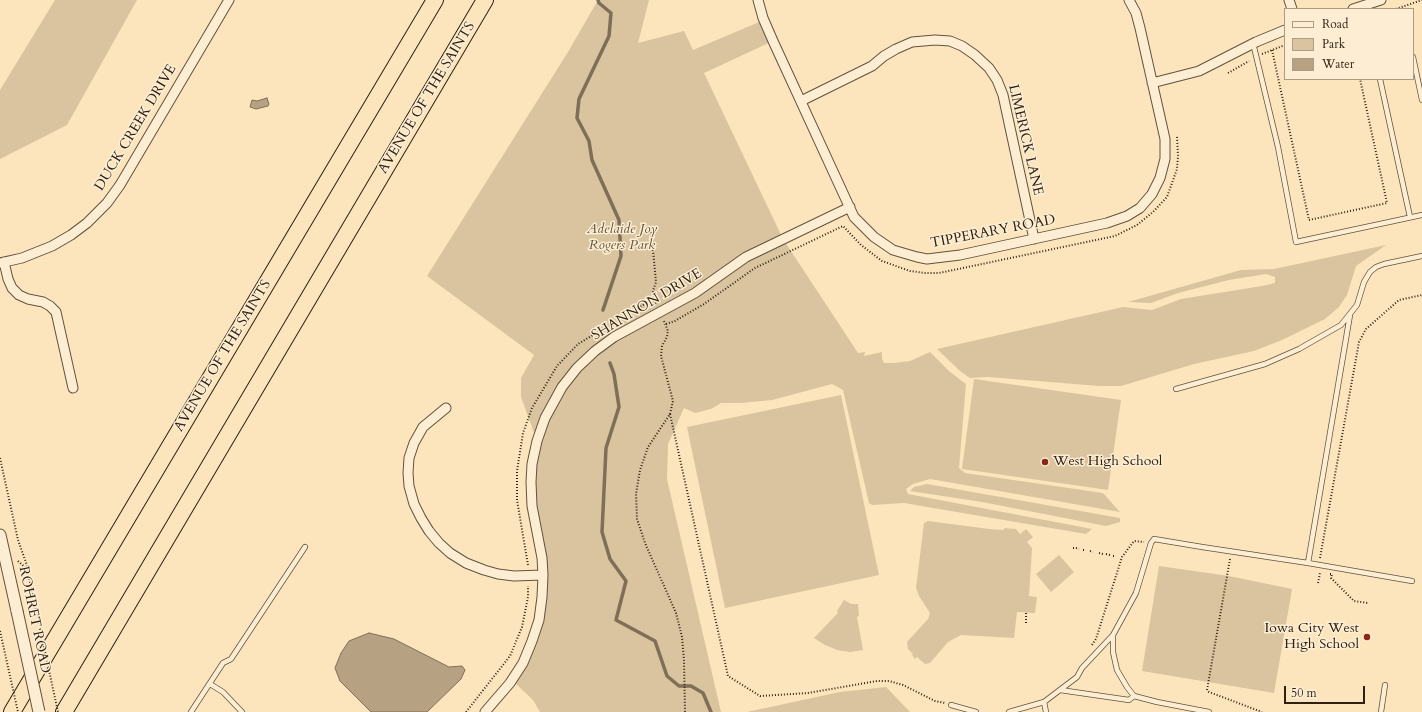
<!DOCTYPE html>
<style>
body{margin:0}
#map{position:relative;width:1422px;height:712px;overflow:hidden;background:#fce5bc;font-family:Cardo,serif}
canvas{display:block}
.legend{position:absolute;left:1284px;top:8px;width:130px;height:72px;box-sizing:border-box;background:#fdeed3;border:1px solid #aa9c87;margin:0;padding:5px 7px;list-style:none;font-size:12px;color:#2e2114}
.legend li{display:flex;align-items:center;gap:8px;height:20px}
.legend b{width:20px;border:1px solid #aa9c87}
.scale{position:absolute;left:1284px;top:686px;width:81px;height:18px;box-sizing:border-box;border:2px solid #2e2114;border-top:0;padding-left:5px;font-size:12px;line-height:14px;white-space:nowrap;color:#2e2114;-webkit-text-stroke:3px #fdeed3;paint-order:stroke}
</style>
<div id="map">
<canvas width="1422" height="712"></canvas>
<ul class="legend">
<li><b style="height:5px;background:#fdeed3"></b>Road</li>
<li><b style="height:11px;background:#d9c49f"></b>Park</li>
<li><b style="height:11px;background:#b6a283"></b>Water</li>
</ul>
<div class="scale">50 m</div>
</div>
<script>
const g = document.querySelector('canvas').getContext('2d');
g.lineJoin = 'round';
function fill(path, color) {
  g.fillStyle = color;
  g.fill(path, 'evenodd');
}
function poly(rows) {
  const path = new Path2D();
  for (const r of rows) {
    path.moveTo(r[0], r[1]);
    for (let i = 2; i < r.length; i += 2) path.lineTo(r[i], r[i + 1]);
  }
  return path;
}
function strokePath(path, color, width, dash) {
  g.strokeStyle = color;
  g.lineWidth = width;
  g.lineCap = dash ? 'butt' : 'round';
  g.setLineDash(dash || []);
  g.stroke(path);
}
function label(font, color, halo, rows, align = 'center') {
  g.font = font + ' Cardo,serif';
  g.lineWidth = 3;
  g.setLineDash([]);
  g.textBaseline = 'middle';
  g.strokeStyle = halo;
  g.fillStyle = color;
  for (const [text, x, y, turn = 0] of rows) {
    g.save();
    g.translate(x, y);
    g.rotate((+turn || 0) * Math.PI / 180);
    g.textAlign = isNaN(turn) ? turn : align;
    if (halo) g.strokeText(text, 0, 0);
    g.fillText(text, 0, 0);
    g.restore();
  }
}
const green = poly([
 [55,0,137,0,67,125,0,159,0,90],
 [598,0,649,0,638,43,684,31,693,50,764,20,773,41,704,73,783,239,858,353,865,352,864,356,882,352,882,359,884,363,894,363,910,361,930,352,950,372,966,384,959,468,965,473,1103,493,1120,512,930,479,913,484,906,489,908,494,1092,529,1086,534,904,503,872,505,869,503,843,390,832,384,772,400,741,403,721,403,711,409,695,413,684,408,668,444,667,479,721,712,540,712,533,700,512,680,523,663,542,597,532,506,537,441,521,397,521,378,534,355,427,276,568,52],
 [1386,245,1356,266,1347,295,1339,307,1325,319,1282,340,1254,351,1194,364,1121,386,1099,386,988,377,970,378,960,371,937,349,1123,307,1152,310,1181,299,1262,286,1275,283,1275,277,1266,274,1229,280,1178,293,1151,303,1128,302,1241,270,1274,269],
 [974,379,1121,400,1108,490,962,469],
 [841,395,879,575,725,608,687,427],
 [927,484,1120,518,1120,522,1106,526,982,502,910,491,914,487],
 [928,521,989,529,1004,530,1004,528,1016,529,1020,534,1026,529,1033,537,1027,542,1032,548,1029,596,1037,597,1035,613,1017,612,1014,638,961,635,948,642,930,663,925,664,917,657,915,659,912,655,913,654,908,649,907,642,928,619,930,613,919,596,916,588,924,523],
 [1059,555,1074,572,1051,592,1036,574],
 [1159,566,1229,576,1292,589,1274,693,1142,671],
 [844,600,851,604,858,604,859,616,857,617,863,650,850,652,837,650,825,645,814,638,838,613,837,611],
 [886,687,910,712,747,712,840,692]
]);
const water = poly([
 [267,98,269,104,268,106,256,109,250,107,252,100,257,101,267,98],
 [369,633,394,639,449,667,462,666,465,670,461,679,427,712,371,712,340,681,335,668,341,653,349,641,369,633]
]);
const stream = poly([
 [598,0,599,3,611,13,609,36,579,99,577,118,589,141,592,160,619,220,621,256,603,310],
 [610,363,614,374,619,407,606,448,602,532,610,559,626,581,616,620,655,641,667,676,679,686,691,686,703,693,711,712]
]);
const path = poly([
 [1396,9,1422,0],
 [1272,50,1309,220,1387,203,1360,79],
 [1262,54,1285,45],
 [1228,73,1249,61],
 [651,229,656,282,653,291,653,299,656,304],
 [664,321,668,331,667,337,662,346,661,356,673,401,670,414,648,447,640,470,636,494,637,519,645,543,676,613,682,637,684,660,685,712],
 [666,324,675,321,704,304,755,268,843,226,861,245,882,261,910,271,925,273,939,273,963,268,1115,236,1137,225,1153,212,1167,197,1177,169,1178,156,1177,136],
 [670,414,728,676,760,696,808,693,877,681,889,681,903,685,935,701,945,703],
 [0,458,18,540,29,571,28,573],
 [1073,548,1074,548],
 [1076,548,1079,549],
 [1083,550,1086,550],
 [1090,551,1093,552],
 [1099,553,1103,554],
 [1106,554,1110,555],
 [1113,556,1116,556],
 [1320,558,1359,342,1366,329,1399,300,1422,295],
 [1230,559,1207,690,1209,692,1262,712],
 [18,561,28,570],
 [528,565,517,500,517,471,523,433,532,408,557,366,578,344,653,299],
 [1330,574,1332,574,1331,578,1354,601,1368,603],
 [1318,583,1320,573],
 [1026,623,1026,611],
 [1092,645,1096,639,1122,557,1134,541,1144,542],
 [466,712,510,656,522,627,528,597,528,586]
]);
const service = poly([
 [1253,43,1278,147,1296,242,1422,215],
 [1413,57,1422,100],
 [1380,79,1410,217],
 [1176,389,1265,364,1299,349,1341,325,1357,305,1364,282,1370,272,1376,267,1384,264,1422,256],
 [1308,563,1350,315],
 [1113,635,1113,652,1117,670,1127,687,1134,696,1157,702,1209,712],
 [210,684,223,692,242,712],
 [1060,690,1129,700,1134,696],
 [951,705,976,712],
 [191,712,223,663,231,659,305,547],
 [1009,712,1044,702],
 [1046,712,1044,702,1077,677,1082,668,1113,635,1136,593,1151,543,1154,539,1202,547,1308,563,1412,581],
 [1381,712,1385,685]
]);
const minor = poly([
 [758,0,763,18,773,41,854,217,874,237,893,250,917,257,927,259,960,255,1107,223,1127,216,1140,208,1152,194,1160,178,1165,159,1165,139,1140,28,1136,13,1129,0],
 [1289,0,1292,9],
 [1353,9,1381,0],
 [1152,83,1199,71,1256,42,1285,30],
 [801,101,872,66,884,56,896,49,912,42,935,40,950,41,962,46,975,55,989,68,997,80,1003,95,1034,239],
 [4,262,8,279,12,288,19,295,28,299,43,302,50,306,56,312,73,388],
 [0,263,22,258,52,246,71,235,87,223,107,203,120,185,229,0],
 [446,408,423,427,414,443,409,458,408,473,409,486,414,504,421,518,429,531,439,543,450,553,466,563,484,570,498,574,514,576,543,575],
 [485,712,510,683,523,663,532,641,539,620,542,597,543,575,542,558,532,506,531,482,532,464,537,441,545,418,562,387,577,368,595,351,614,337,695,293,746,257,850,207]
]);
const tertiary = poly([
 [0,535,17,611]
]);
const motorway = poly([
 [12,712,435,0],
 [64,712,485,0]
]);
const pathBridge = poly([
 [28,573,58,712],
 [0,631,18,712]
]);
const tertiaryBridge = poly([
 [17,611,39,712]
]);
const markers = [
 [1045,462,4,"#8f2418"],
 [1367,637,4,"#8f2418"]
];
const streetNames = [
 ["AVENUE OF THE SAINTS",427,98,-59],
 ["DUCK CREEK DRIVE",136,128,-59],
 ["LIMERICK LANE",1025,140,77],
 ["TIPPERARY ROAD",993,232,-11],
 ["SHANNON DRIVE",647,305,-31],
 ["AVENUE OF THE SAINTS",223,356,-59],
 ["ROHRET ROAD",34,620,78]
];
const parkNames = [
 ["Adelaide Joy",622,230],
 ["Rogers Park",622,246]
];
const poiNames = [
 ["West High School",1053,462],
 ["Iowa City West",1359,629,"right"],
 ["High School",1359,645,"right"]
];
fill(green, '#d9c49f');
fill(water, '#b6a283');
strokePath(water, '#806e57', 1);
strokePath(stream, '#806e57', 3.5);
strokePath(service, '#62523e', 6);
strokePath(minor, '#62523e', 11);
strokePath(tertiary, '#62523e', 13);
strokePath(motorway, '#2e2114', 18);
strokePath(path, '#2e2114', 2, [1, 2]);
strokePath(service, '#fdeed3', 4.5);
strokePath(minor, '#fdeed3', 9);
strokePath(tertiary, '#fdeed3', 11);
strokePath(motorway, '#fce5bc', 16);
strokePath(tertiaryBridge, '#62523e', 13, []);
strokePath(pathBridge, '#2e2114', 2, [1, 2]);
strokePath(tertiaryBridge, '#fdeed3', 11);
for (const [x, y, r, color] of markers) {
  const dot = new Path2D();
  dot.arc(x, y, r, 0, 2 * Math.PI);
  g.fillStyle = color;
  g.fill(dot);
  strokePath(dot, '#fdeed3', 1.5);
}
label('14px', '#2e2114', '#fdeed3', streetNames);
label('italic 14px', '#61523e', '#fdeed3', parkNames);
label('14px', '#2e2114', '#fdeed3', poiNames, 'left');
</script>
